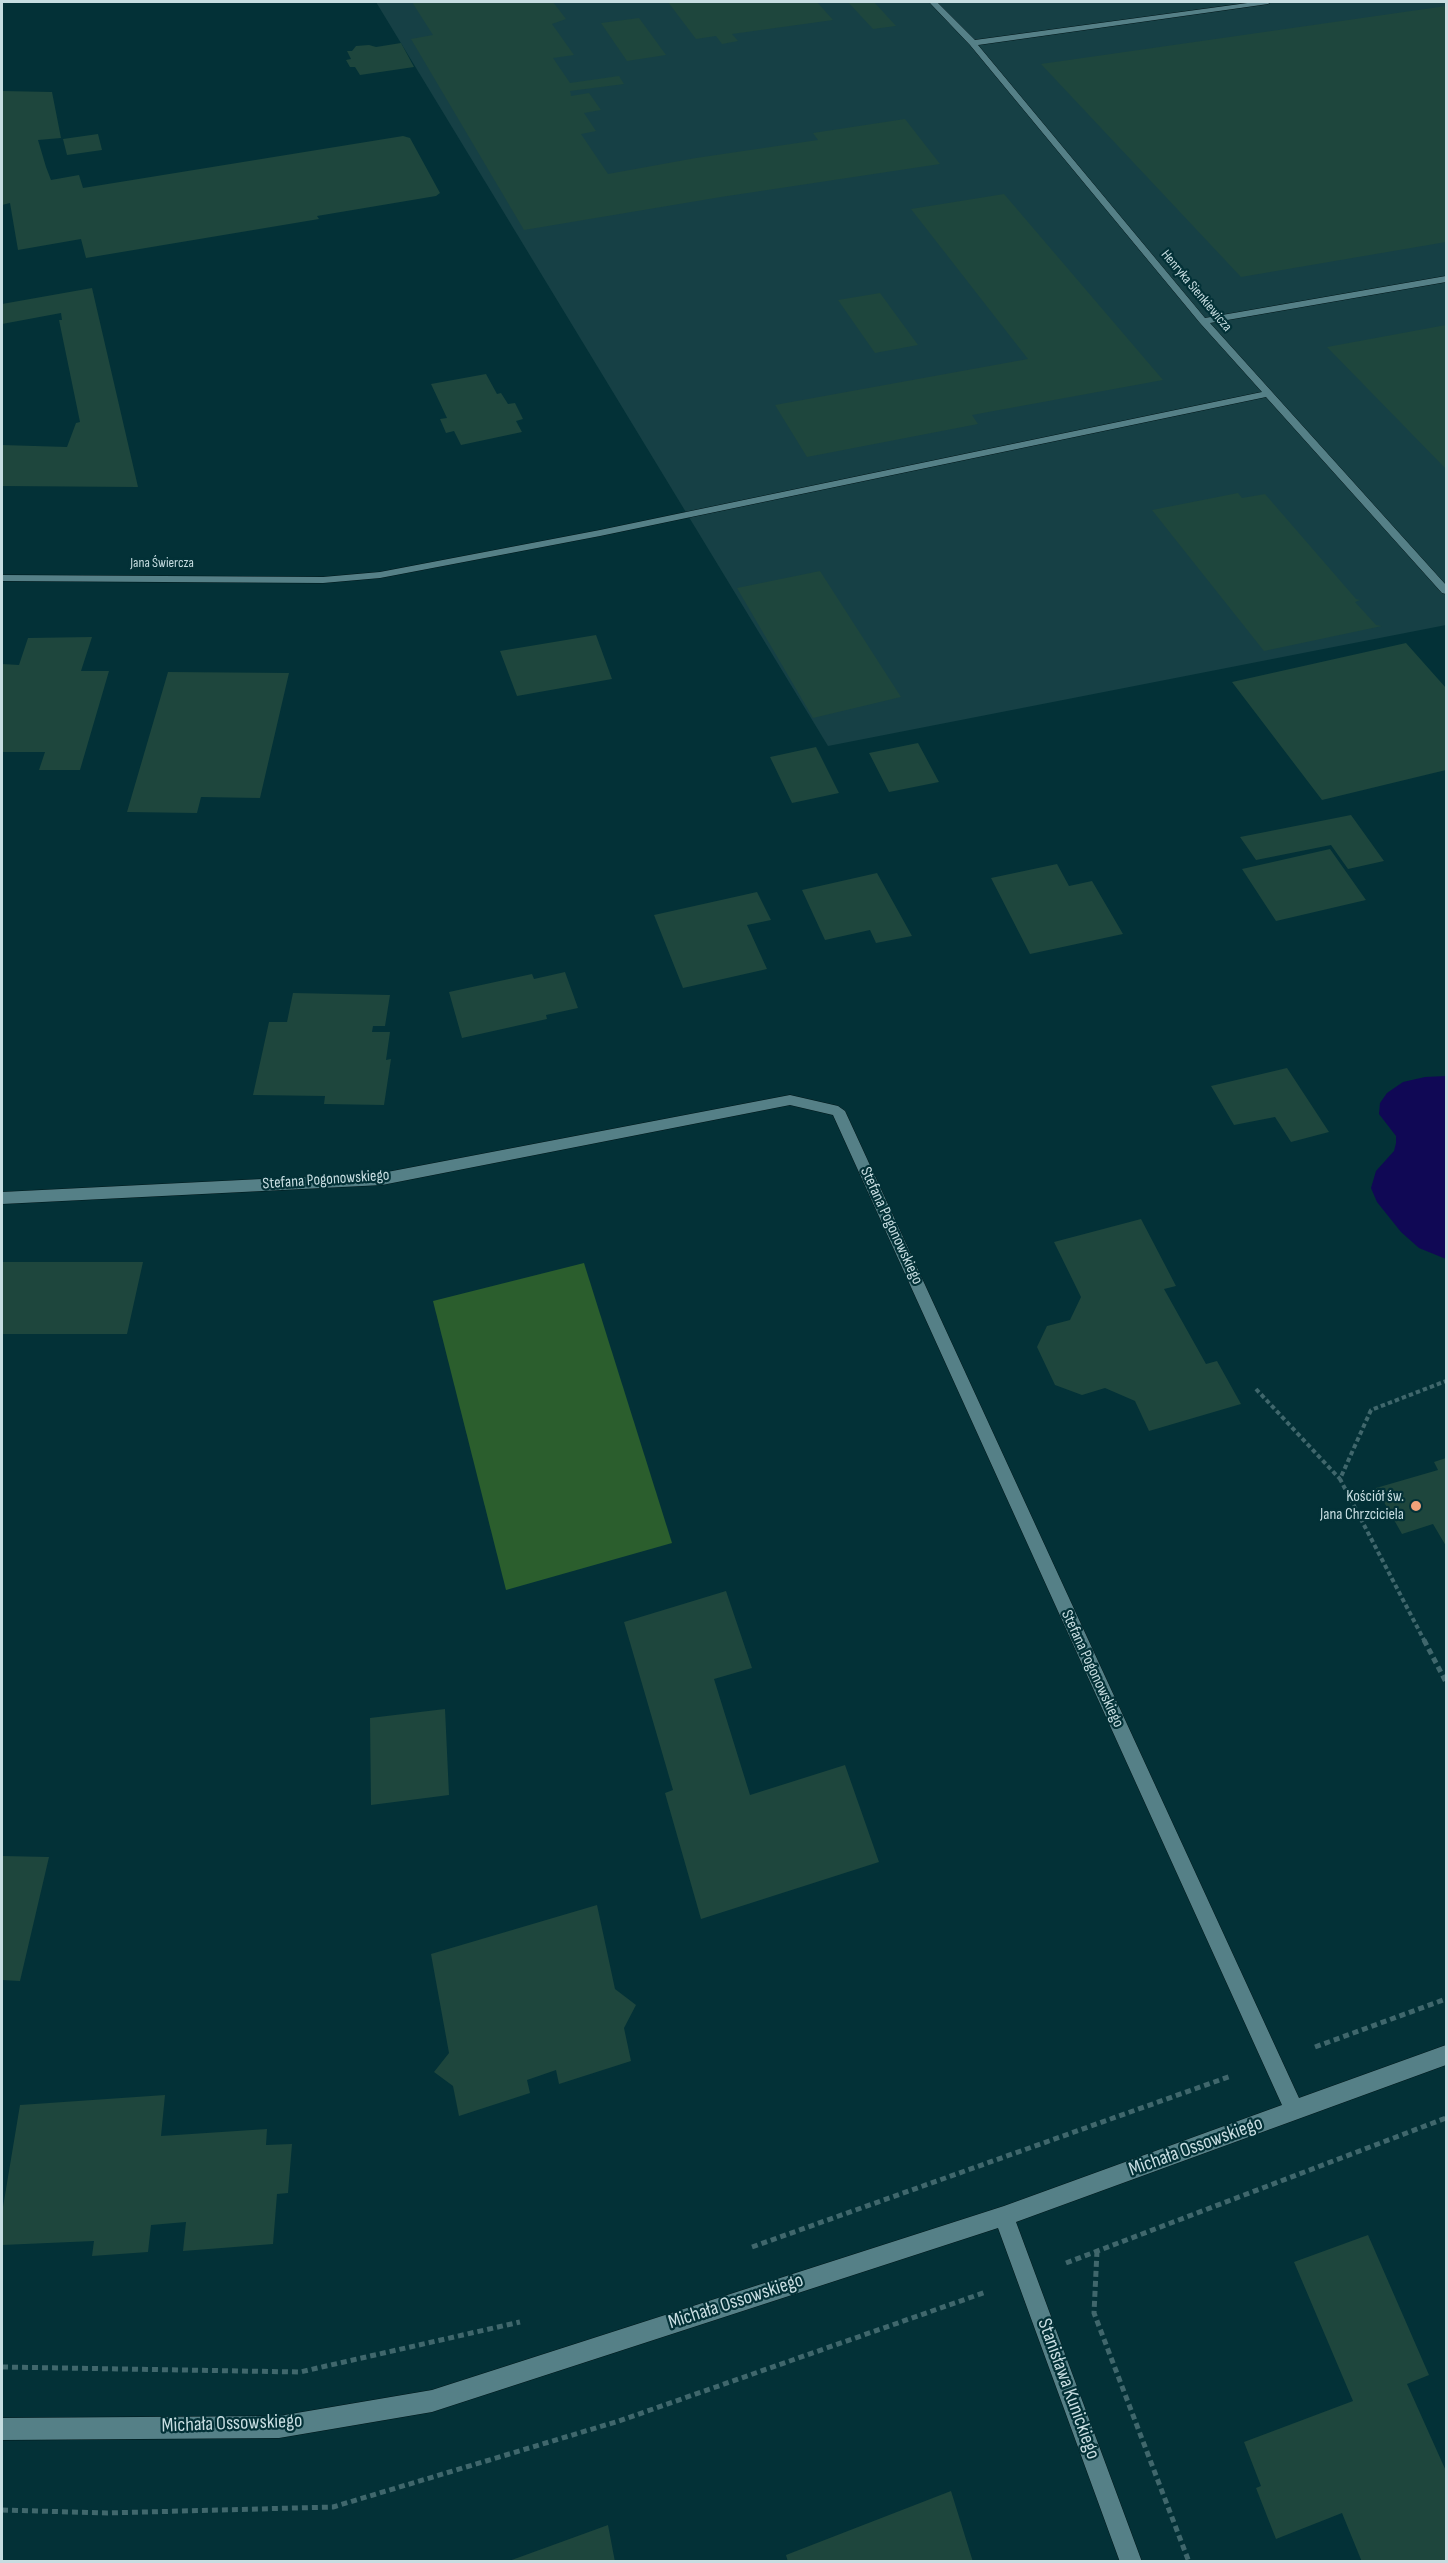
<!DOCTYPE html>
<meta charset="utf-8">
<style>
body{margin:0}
#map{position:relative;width:1448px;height:2563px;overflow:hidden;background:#033137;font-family:"Sofia Sans Condensed",sans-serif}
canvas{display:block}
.frame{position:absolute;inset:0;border:3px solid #c7dde1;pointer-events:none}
</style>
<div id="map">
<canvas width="1448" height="2563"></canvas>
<div class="frame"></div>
</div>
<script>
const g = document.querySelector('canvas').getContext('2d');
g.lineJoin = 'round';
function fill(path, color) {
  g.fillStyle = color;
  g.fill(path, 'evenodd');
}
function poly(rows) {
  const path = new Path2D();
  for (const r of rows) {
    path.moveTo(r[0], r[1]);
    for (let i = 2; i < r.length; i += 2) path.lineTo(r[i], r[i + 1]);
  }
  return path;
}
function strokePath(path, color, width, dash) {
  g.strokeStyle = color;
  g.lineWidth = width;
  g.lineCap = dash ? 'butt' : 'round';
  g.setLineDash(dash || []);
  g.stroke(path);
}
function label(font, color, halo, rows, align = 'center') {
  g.font = font + ' "Sofia Sans Condensed",sans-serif';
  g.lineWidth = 4.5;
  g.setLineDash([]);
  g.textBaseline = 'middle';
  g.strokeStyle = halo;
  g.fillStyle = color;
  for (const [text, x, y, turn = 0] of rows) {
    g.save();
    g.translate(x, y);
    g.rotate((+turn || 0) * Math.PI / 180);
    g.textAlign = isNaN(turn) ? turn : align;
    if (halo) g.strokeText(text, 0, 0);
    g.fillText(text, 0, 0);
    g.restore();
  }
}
const built = poly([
 [376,2,1446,2,1446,625,828,746]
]);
const green = poly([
 [584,1263,672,1543,506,1590,433,1301]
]);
const water = poly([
 [1446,1076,1446,1259,1419,1248,1401,1232,1377,1202,1371,1188,1376,1171,1394,1151,1396,1143,1396,1136,1379,1114,1380,1103,1387,1093,1403,1082,1425,1077]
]);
const building = poly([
 [412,2,553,2,566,19,552,24,574,55,553,58,570,83,619,76,624,84,570,91,571,96,589,93,601,110,584,113,596,131,581,134,608,174,696,158,818,140,813,133,905,119,940,164,721,197,524,230,411,39,433,35],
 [668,2,817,2,833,20,732,34,738,41,722,44,716,36,696,39],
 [848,2,874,2,896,26,873,29],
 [1446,6,1446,242,1241,277,1041,64],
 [639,18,666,55,627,61,601,23],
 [401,43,414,67,360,75,355,67,350,67,346,60,351,59,347,51,352,51,356,46,369,45,376,47],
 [2,91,52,92,61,138,38,140,46,167,51,180,79,175,83,188,403,136,410,138,440,193,436,196,317,216,319,219,86,258,81,239,18,250,10,203,2,205],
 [98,134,102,150,67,155,63,139],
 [1004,194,1163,380,972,415,978,424,807,457,775,405,1028,359,911,209],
 [92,288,138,487,2,486,2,445,67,447,76,423,80,422,59,320,62,320,61,313,2,324,2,304],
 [880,293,918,345,875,353,838,300],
 [1446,325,1446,469,1327,347],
 [486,374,497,394,501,393,508,404,515,403,523,419,516,421,522,432,461,445,454,431,446,433,440,419,447,418,431,384],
 [1238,493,1242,498,1265,494,1356,599,1360,600,1355,602,1376,625,1382,626,1264,651,1152,510],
 [820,571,901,697,813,718,737,588],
 [596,635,612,679,517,696,500,651],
 [92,637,81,671,109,671,80,770,39,770,45,752,2,752,2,664,19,665,28,638],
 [1406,643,1446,688,1446,770,1322,800,1232,682],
 [168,672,289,673,260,798,201,797,197,813,127,812],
 [918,743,939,782,889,792,869,753],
 [816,747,839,793,792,803,770,757],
 [1351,815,1384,861,1348,869,1331,845,1256,860,1240,837],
 [1330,849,1366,900,1276,921,1242,869],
 [1057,864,1069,886,1092,881,1123,934,1030,954,991,878],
 [877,873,912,936,876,943,870,930,825,940,802,890],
 [757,892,771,920,747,925,767,969,683,988,654,915],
 [565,972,578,1008,546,1015,547,1019,462,1038,449,992,532,974,534,979],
 [293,993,390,995,385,1026,373,1026,372,1032,390,1032,386,1060,391,1059,384,1105,324,1104,325,1096,253,1095,269,1022,287,1022],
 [1287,1068,1329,1132,1291,1142,1275,1117,1234,1125,1211,1086],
 [1141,1219,1176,1286,1164,1289,1206,1364,1217,1361,1241,1404,1149,1431,1135,1401,1105,1388,1082,1395,1055,1385,1037,1347,1047,1326,1070,1320,1081,1297,1054,1242],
 [2,1262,143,1262,127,1334,2,1334],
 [1446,1458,1446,1546,1433,1524,1402,1534,1376,1488,1438,1470,1434,1462],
 [726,1591,752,1668,714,1679,750,1795,845,1765,879,1862,701,1919,665,1793,673,1790,624,1622],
 [445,1709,449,1795,371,1805,370,1718],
 [2,1856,49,1857,20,1981,2,1980],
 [597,1905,615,1989,636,2005,624,2028,631,2061,559,2084,556,2070,527,2080,530,2093,459,2116,453,2086,434,2072,449,2053,431,1954],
 [165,2095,161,2136,267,2129,266,2145,292,2144,288,2193,277,2194,273,2244,183,2251,186,2222,151,2225,148,2252,92,2256,94,2241,2,2245,2,2213,20,2105],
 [1368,2235,1429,2375,1407,2384,1446,2471,1446,2562,1362,2562,1342,2513,1276,2539,1256,2488,1261,2486,1244,2442,1353,2401,1294,2262],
 [951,2491,973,2562,788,2562,786,2555],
 [608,2525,615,2562,509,2562,509,2561]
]);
const pathFar1 = poly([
 [1256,1389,1340,1479],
 [1425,1642,1340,1479,1371,1410,1446,1381]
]);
const path = poly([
 [1424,1640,1446,1682],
 [1315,2047,1446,1999],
 [752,2247,1231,2076],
 [1097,2251,1094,2313,1189,2562],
 [1066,2263,1446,2118],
 [2,2367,300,2372,520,2322],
 [2,2510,107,2513,333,2507,619,2421,986,2292]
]);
const minor = poly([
 [929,2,937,2,975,40,1255,2,1271,2,1268,4,978,45,1205,318,1446,276,1446,282,1210,323,1446,585,1446,594,1442,593,1266,397,600,536,380,578,323,583,2,581,2,575,323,577,380,572,600,530,1262,392,1200,323,970,45,929,2],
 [790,1095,838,1106,845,1111,1299,2098,1446,2045,1446,2065,1016,2222,1142,2562,1120,2562,998,2228,432,2412,279,2438,2,2440,2,2418,279,2416,432,2390,1004,2206,1282,2105,833,1115,790,1105,382,1185,2,1204,2,1192,382,1173,790,1095]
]);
const markers = [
 [1416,1506,6,"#f0a27a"]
];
const farStreetnames = [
 ["Henryka Sienkiewicza",1196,291,50],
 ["Jana Świercza",162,563]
];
const streetNames = [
 ["Stefana Pogonowskiego",326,1180,-4],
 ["Stefana Pogonowskiego",891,1226,65],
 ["Stefana Pogonowskiego",1092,1669,65]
];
const poiNames = [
 ["Kościół św.",1404,1497],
 ["Jana Chrzciciela",1404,1515]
];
const nearStreetnames = [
 ["Michała Ossowskiego",1196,2147,-20],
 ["Michała Ossowskiego",736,2302,-18],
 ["Stanisława Kunickiego",1068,2389,70],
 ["Michała Ossowskiego",232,2424,-2]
];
fill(built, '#164045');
fill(green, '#2b5e2d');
fill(water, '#100855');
fill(building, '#1e463d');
strokePath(minor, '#02171a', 1);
strokePath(pathFar1, '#40676c', 4, [4.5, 3]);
strokePath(path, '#40676c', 5, [6, 4]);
fill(minor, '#558087');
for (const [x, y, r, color] of markers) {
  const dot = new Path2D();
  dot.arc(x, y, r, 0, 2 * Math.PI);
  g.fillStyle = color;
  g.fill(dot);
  strokePath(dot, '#033137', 2);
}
label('14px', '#c7dde1', '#033137', farStreetnames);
label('16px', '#c7dde1', '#033137', streetNames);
label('16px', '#c7dde1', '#033137', poiNames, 'right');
label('20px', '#c7dde1', '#033137', nearStreetnames);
</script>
